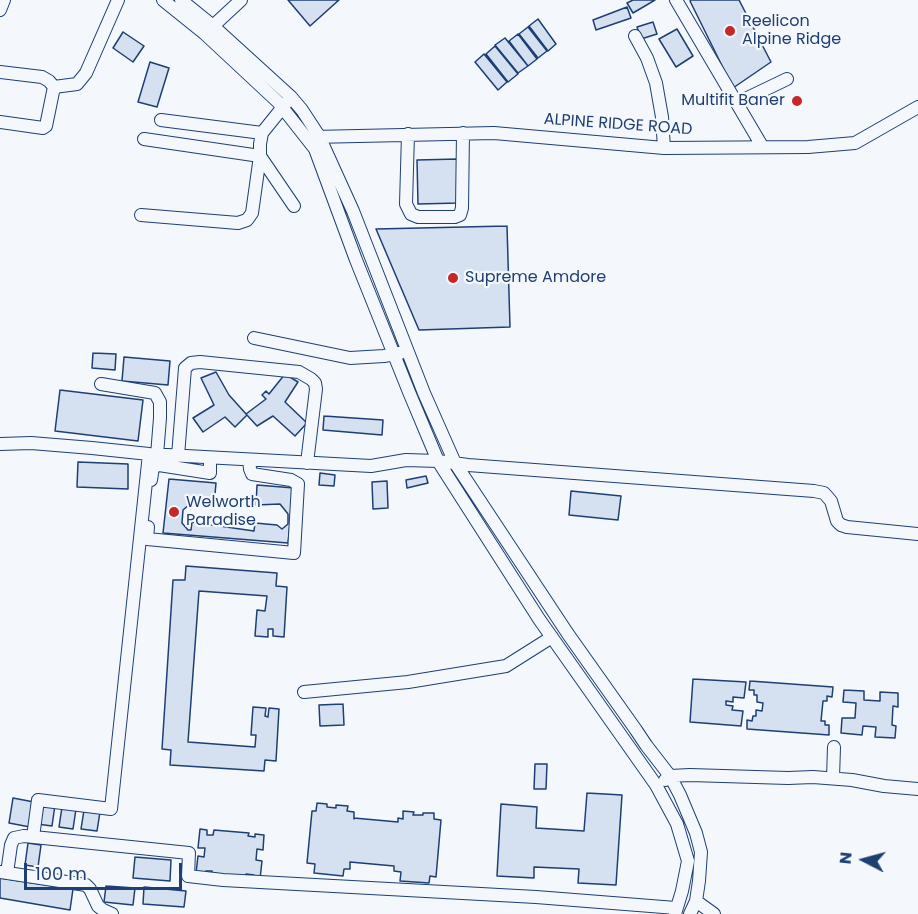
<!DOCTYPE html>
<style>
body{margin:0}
#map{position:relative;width:918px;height:914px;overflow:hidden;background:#f4f7fb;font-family:Poppins,sans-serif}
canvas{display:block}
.north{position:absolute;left:834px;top:830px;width:60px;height:60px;-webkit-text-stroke:4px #f4f7fb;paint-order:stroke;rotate:276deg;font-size:16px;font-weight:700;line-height:24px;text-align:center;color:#1d3f73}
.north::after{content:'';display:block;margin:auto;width:21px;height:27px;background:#1d3f73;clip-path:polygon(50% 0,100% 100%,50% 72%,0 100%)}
.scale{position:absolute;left:24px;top:863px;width:158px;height:27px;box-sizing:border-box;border:3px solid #1d3f73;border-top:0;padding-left:8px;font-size:18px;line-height:21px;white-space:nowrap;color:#1d3f73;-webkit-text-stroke:4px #f4f7fb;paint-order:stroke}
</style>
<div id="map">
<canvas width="918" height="914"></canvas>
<div class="north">N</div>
<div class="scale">100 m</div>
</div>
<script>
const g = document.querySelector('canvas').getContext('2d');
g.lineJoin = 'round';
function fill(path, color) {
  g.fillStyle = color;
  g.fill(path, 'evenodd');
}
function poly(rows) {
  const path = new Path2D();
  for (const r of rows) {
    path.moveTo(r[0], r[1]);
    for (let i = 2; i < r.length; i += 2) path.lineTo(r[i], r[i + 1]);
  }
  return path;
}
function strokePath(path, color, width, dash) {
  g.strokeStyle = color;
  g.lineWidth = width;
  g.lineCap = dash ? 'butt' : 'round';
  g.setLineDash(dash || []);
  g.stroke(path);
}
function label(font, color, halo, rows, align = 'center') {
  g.font = font + ' Poppins,sans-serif';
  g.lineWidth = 4.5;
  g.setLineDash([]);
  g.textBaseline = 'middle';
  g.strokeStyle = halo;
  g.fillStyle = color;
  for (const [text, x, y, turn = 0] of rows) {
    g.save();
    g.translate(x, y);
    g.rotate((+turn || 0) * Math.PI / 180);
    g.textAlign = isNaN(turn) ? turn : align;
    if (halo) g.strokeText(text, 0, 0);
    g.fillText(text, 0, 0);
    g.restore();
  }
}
const building = poly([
 [288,0,339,0,310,26,288,0],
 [633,0,655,0,633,13,627,3,633,0],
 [691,0,739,0,771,62,733,88,690,1,691,0],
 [627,7,631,18,596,30,593,20,627,7],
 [538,19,556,44,548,51,529,26,538,19],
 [653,22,657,34,641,39,637,27,653,22],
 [528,27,547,51,538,58,519,34,528,27],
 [677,29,693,56,676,67,659,39,677,29],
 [123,32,144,46,133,62,113,48,123,32],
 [518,34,537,59,528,66,509,41,518,34],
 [505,38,528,66,518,73,495,45,505,38],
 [495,46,518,74,508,82,486,54,495,46],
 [484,54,507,82,498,90,475,62,484,54],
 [150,62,169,68,157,107,138,102,150,62],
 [458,159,459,203,418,204,417,160,458,159],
 [507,226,510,327,419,330,376,229,507,226],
 [93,353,116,354,115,370,92,368,93,353],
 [124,357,170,361,168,385,122,381,124,357],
 [216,372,229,395,247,415,235,427,225,417,203,432,193,418,214,405,201,378,216,372],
 [285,374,298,382,285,402,307,423,295,436,273,416,257,426,246,414,266,399,262,395,266,391,269,394,285,374],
 [60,390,143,400,138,441,55,431,60,390],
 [324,416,383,420,382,435,323,430,324,416],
 [78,462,128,464,128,489,77,487,78,462],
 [320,473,335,475,334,486,319,485,320,473],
 [426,476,428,483,407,488,406,480,426,476],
 [169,479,216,483,214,505,190,504,183,510,182,523,188,530,191,530,192,522,254,531,255,523,277,525,282,529,288,524,288,514,280,504,256,505,257,485,294,488,288,543,163,533,169,479],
 [387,481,388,508,373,509,372,482,387,481],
 [571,491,621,496,618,520,569,515,571,491],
 [186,566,277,573,276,586,287,587,284,637,273,636,273,629,268,629,268,637,255,636,257,610,265,611,267,596,199,591,188,742,255,747,256,735,251,735,253,707,266,708,265,716,268,717,269,708,279,709,276,761,265,760,264,771,170,765,171,750,162,749,173,580,185,580,186,566],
 [693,679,746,682,744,698,733,697,733,702,726,701,726,705,733,706,732,710,743,711,741,726,690,722,693,679],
 [750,681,833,687,832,697,827,696,827,701,823,701,821,721,825,721,825,725,829,725,829,735,747,729,747,720,752,721,753,716,756,716,756,710,762,711,763,703,757,702,757,695,754,695,754,690,749,690,750,681],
 [844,690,864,691,864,700,880,701,880,692,898,693,898,707,893,706,892,725,896,726,895,738,875,737,876,727,863,726,862,735,841,733,842,718,855,718,856,703,843,702,844,690],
 [343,704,344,725,320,726,319,705,343,704],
 [535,764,547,764,546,789,534,789,535,764],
 [587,793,622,795,616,885,578,883,579,869,534,867,534,878,497,876,501,804,537,807,536,828,584,831,587,793],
 [13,798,34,802,30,827,9,823,13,798],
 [317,803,327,804,327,807,336,808,336,805,348,806,347,811,354,812,354,819,354,818,398,822,398,818,403,819,403,811,414,812,413,815,423,815,423,813,434,813,434,819,441,820,436,877,430,876,429,883,400,881,401,872,394,871,394,866,350,862,350,869,344,869,343,876,314,873,315,864,307,863,312,811,316,811,317,803],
 [39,804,55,805,52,826,37,824,39,804],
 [62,807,76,809,73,829,59,827,62,807],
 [84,810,100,812,97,831,81,829,84,810],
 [200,829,207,830,207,835,213,835,214,830,249,833,248,836,255,837,255,834,264,835,263,850,257,849,256,860,262,861,260,879,253,879,254,875,246,874,245,878,212,875,212,871,206,871,205,874,196,873,198,856,204,857,205,848,198,848,200,829],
 [28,843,41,845,38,867,25,865,28,843],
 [135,857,171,860,170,881,133,878,135,857],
 [0,878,73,889,70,910,0,898,0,878],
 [106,886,135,888,133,905,104,902,106,886],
 [144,887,186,891,184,907,143,904,144,887]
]);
const minor = poly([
 [163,0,204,33,278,102,315,149,356,260,409,392,438,461,539,619,656,785,677,824,688,861,682,891,675,914],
 [181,0,213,26,291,97,302,110,319,136,353,211,424,393,455,463,568,634,636,730,646,745,670,776,680,795,696,833,701,852,699,881,696,901,690,914],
 [676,0,762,146],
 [0,10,4,0],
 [213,26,241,0],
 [635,36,647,58,656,83,662,117,664,148],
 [0,72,42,77,49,81,54,87],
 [54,87,77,84,86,73,118,0],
 [737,103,787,79],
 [161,120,262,133],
 [0,122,43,128,46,126,54,87],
 [408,134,406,204,411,214,418,217,455,217,460,215,462,208,463,133],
 [313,137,494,133,664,148,808,147,855,143,918,107],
 [144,139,260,156,294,206],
 [141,215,238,223,247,220,252,213,260,156,260,144,262,133,287,102],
 [254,338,350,358,384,356,400,353],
 [101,384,155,393,160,402,160,418,157,455],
 [0,444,31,443,92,448,149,454,371,466,406,460,438,461,468,465,814,491,824,493,831,501,837,521,841,525,847,527,918,534],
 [178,456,185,368,191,363,200,362,299,372,311,379,315,383,316,389,307,463],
 [151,480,153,467,159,465,210,473,210,458],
 [148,527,147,539,294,553,298,484,291,480,252,474,250,469,249,460],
 [304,692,408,682,506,666,552,637],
 [833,778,834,747],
 [665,780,670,776,690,775,788,778,813,777,852,780,884,786,918,789],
 [33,837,38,800,111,809,149,454],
 [1,872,86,885,90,889,98,906,103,910,112,914],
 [7,873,11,845,14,838,24,836,189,853,188,876,223,880,536,897,676,908],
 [696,901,714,914]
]);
const markers = [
 [730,31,6,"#c62828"],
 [797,101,6,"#c62828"],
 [453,278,6,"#c62828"],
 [174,512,6,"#c62828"]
];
const poiNames = [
 ["Reelicon",742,22],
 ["Alpine Ridge",742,40],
 ["Multifit Baner",785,101,"right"],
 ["Supreme Amdore",465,278],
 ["Welworth",186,503],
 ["Paradise",186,521]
];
const streetNames = [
 ["ALPINE RIDGE ROAD",618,125,4]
];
fill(building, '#d5e0f0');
strokePath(building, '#1d3f73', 1.5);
strokePath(minor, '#1d3f73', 14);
strokePath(minor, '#f4f7fb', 12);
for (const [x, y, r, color] of markers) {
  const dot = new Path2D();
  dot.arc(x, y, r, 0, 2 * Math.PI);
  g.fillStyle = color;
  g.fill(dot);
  strokePath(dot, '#f4f7fb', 2);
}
label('16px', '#1d3f73', '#f4f7fb', poiNames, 'left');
label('16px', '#1d3f73', '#f4f7fb', streetNames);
</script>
